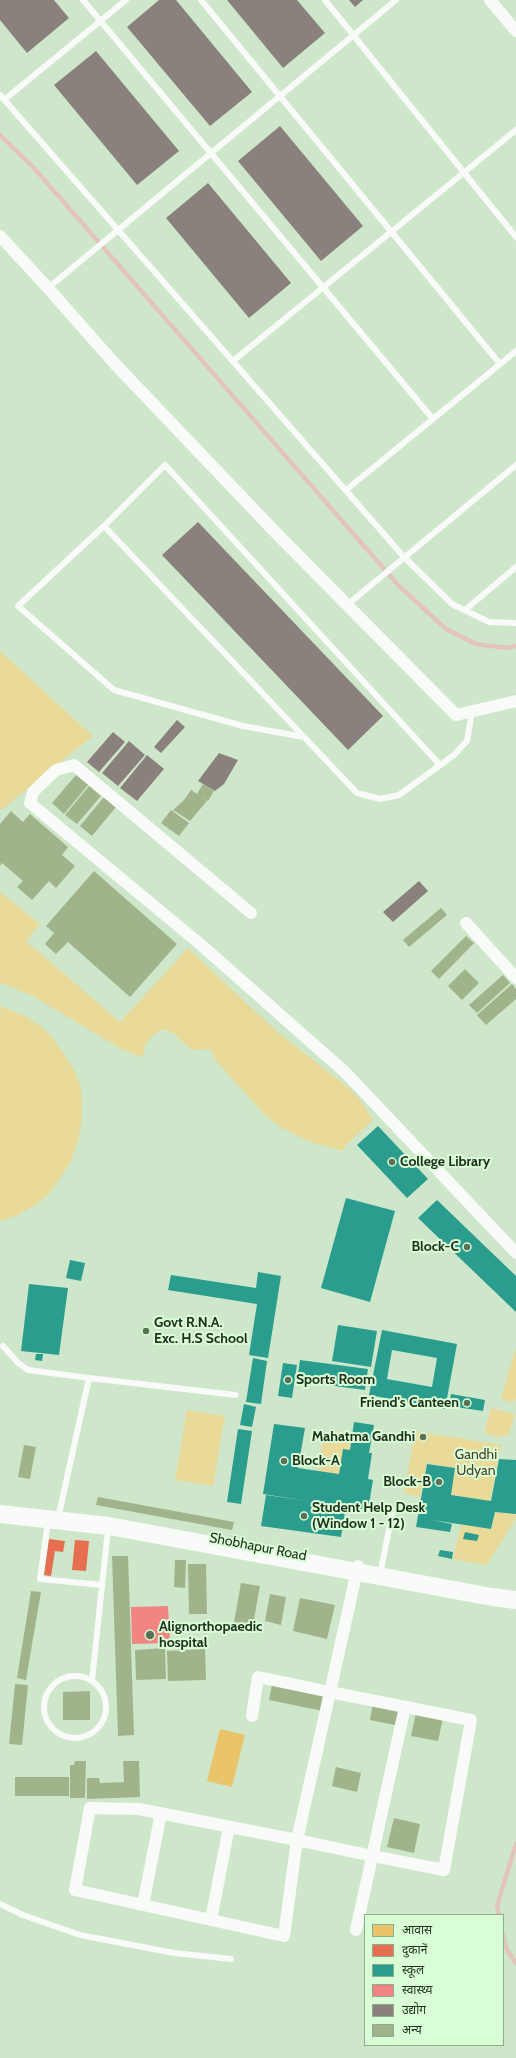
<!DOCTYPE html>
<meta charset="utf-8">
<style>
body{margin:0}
#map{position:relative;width:516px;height:2058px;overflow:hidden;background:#cee7cb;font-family:Cabin,"Noto Sans Devanagari",sans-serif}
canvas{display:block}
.legend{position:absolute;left:364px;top:1914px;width:140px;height:132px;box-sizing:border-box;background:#d9fdd4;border:1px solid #8eab8b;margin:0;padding:5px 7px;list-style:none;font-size:12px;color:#1e301d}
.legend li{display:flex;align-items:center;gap:8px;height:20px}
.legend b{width:20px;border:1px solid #8eab8b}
</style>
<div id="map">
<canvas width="516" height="2058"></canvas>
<ul class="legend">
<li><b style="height:11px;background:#e9c46a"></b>आवास</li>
<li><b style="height:11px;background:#e76f51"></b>दुकानें</li>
<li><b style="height:11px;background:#2a9d8f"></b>स्कूल</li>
<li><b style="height:11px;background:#f28482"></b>स्वास्थ्य</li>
<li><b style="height:11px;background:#8a817c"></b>उद्योग</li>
<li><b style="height:11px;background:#a1b38a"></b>अन्य</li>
</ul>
</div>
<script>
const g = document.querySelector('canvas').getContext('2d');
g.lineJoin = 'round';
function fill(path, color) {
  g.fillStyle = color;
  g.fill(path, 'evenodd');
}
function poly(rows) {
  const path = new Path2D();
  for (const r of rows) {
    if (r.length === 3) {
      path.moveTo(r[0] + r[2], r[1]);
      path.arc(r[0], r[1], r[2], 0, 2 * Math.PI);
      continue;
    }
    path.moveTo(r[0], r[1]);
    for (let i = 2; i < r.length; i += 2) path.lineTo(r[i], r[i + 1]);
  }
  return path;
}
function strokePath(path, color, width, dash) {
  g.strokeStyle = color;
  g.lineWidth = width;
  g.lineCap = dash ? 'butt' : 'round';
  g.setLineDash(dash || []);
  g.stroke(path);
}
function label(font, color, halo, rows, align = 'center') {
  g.font = font + ' Cabin,sans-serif';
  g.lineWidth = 4;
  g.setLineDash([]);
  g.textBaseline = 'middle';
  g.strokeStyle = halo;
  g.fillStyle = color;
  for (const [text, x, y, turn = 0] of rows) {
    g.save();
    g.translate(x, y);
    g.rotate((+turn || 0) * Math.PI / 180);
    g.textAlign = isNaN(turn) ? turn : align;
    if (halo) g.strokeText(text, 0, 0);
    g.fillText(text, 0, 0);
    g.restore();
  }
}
const green = poly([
 [0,651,93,736,0,811],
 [0,892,40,924,26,941,120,1022,188,948,275,1030,350,1089,361,1101,373,1120,346,1145,343,1151,308,1141,282,1128,266,1116,216,1061,210,1049,193,1050,183,1043,175,1034,163,1029,154,1034,145,1045,144,1054,141,1057,123,1050,31,995,0,983],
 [0,1006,27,1017,42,1027,55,1041,75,1071,81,1089,82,1108,81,1127,77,1145,70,1163,59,1180,48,1195,34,1206,16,1216,0,1221],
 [516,1347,516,1397,514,1403,501,1399],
 [491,1408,515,1414,509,1435,504,1434,503,1438,484,1433],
 [187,1410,225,1416,213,1486,175,1480],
 [332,1431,352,1432,350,1450,343,1449,339,1474,318,1471,322,1443],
 [415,1431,432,1434,430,1449,433,1434,501,1445,490,1501,451,1495,455,1468,427,1463,420,1497,404,1493],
 [495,1512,516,1514,516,1518,487,1565,453,1559,461,1525,492,1529]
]);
const homes = poly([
 [220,1729,245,1735,232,1787,207,1781]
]);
const shops = poly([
 [49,1539,65,1541,63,1552,55,1551,51,1576,44,1575],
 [75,1540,89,1541,86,1571,72,1570]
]);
const schools = poly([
 [378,1126,428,1179,407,1198,357,1145],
 [346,1198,395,1211,370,1302,321,1288],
 [437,1200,516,1276,516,1312,418,1218],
 [70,1260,85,1263,81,1281,66,1278],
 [258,1272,281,1276,268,1358,249,1355,257,1304,168,1290,171,1275,256,1288],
 [29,1284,68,1288,59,1355,21,1351],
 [338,1325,377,1331,371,1367,332,1361],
 [382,1330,457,1344,445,1409,369,1395],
 [392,1350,437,1358,432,1387,387,1379],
 [36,1354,43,1354,42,1361,35,1360],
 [253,1358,267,1361,261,1404,246,1402],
 [300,1360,368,1369,365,1390,297,1381],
 [283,1363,297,1365,292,1398,278,1396],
 [451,1394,485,1400,483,1411,449,1406],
 [244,1404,256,1407,252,1427,240,1425],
 [354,1422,374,1425,369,1453,372,1453,368,1479,373,1480,368,1510,346,1506,341,1537,261,1526,266,1495,308,1501,263,1494,274,1424,305,1428,298,1468,339,1474,343,1449,350,1450],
 [238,1429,252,1431,241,1504,227,1502],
 [499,1459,516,1460,516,1514,495,1512,491,1529,432,1520,452,1524,450,1532,416,1527,427,1464,455,1468,451,1495,491,1501],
 [465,1532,479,1535,477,1541,463,1539],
 [440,1550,453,1552,452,1559,438,1556]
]);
const health = poly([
 [168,1606,170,1643,132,1644,131,1607]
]);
const industry = poly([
 [0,0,54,0,69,18,27,53,0,20],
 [159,0,176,0,252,92,210,126,127,27],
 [227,0,297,0,325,33,283,68],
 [349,0,363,0,355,7],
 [96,51,179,151,137,185,54,85],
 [280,126,363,226,321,261,238,161],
 [208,183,291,283,249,318,166,218],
 [198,522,383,716,348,750,162,555],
 [177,720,185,727,161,753,154,747],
 [113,732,125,742,99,772,87,762],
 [129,741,145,755,118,786,102,773],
 [219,753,238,760,224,784,215,791,198,781],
 [147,755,164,769,137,801,120,788],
 [419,881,428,891,393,922,383,912]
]);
const stream = poly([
 [0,135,34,168,398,585,446,629,476,644,507,648,516,646],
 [499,1915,497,1906,516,1844],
 [503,1934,506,1948,516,1963]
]);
const building = poly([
 [76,775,88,785,64,814,52,803],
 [203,784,214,791,208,801,202,797,207,801,190,821,173,810,184,800,191,790,197,794],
 [89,786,101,796,77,824,65,815],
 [104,797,116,807,92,836,80,826],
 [171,810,189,823,179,836,161,823],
 [11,811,23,822,30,814,68,847,62,855,75,866,56,888,49,881,32,900,17,887,23,881,2,863,0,866,0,824],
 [94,871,177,944,130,997,68,942,56,954,45,944,54,933,46,926],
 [441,908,447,915,409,947,403,940],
 [466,936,474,943,439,979,431,971],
 [465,969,479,983,462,1000,448,986],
 [503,975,510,983,477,1013,469,1005],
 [512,984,516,989,516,999,486,1025,477,1015],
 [24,1445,36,1447,30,1479,18,1477],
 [98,1497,234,1522,232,1530,96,1505],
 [112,1556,128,1556,134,1735,118,1736],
 [175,1560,186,1560,185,1588,174,1587],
 [188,1564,206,1564,207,1614,189,1614],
 [241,1583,260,1586,253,1625,234,1622],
 [31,1591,41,1592,26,1680,17,1678],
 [270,1594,286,1597,281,1625,265,1621],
 [300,1598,335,1605,327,1639,293,1631],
 [165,1648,166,1679,136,1680,135,1650],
 [205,1649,206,1680,168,1681,167,1651],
 [15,1684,28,1685,22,1745,9,1744],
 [272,1684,327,1695,323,1711,269,1700],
 [90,1691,90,1720,63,1720,63,1692],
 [373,1703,399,1709,395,1725,370,1720],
 [416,1713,443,1718,438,1741,411,1736],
 [75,1761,86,1761,85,1798,70,1798,70,1765,74,1765],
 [123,1761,139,1761,140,1797,87,1799,87,1778,99,1778,100,1783,124,1782],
 [336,1767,361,1773,357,1792,332,1786],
 [15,1777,69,1777,69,1796,15,1796],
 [394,1818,420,1824,414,1853,387,1847]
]);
const lane = poly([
 [83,0,433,419],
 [201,0,500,364],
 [325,0,516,237],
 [0,95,404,557,452,604,489,622,516,623],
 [4,100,126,0],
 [48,288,396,0],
 [233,361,516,130],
 [346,490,516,351],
 [104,526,165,465,440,765],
 [347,605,516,465],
 [465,610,516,567],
 [304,737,243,726,114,690,18,606,104,526,304,737,357,793,380,799,399,795,454,755,467,741,472,711],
 [3,1346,18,1363,28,1370,89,1378],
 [59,1514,89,1378,236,1395],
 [48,1522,40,1579,102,1585],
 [381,1570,392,1514],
 [75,1707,31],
 [92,1680,108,1529],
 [0,1904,23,1915,80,1935,174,1953,231,1959]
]);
const street = poly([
 [490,0,516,31],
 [0,236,48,288,115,364,277,534,456,715,516,701],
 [251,913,74,765,56,770,33,792,30,803,200,944,345,1072,516,1253],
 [466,923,516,978],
 [252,1716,258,1677,330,1692,297,1840,284,1936,75,1890,90,1808,139,1809,297,1840,373,1856,444,1870,471,1720,330,1692,358,1566],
 [143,1905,161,1813],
 [211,1920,229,1827],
 [356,1930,405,1707]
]);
const secondary = poly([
 [0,1514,109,1526,492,1597,516,1600]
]);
const markers = [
 [392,1162,4,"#5c705a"],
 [467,1247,4,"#5c705a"],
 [146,1331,4,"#5c705a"],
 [288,1380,4,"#5c705a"],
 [467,1403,4,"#5c705a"],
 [423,1437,4,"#5c705a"],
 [284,1461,4,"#5c705a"],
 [439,1482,4,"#5c705a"],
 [304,1516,4,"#5c705a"],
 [150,1635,5,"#5c705a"]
];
const poiNames = [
 ["College Library",400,1162],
 ["Block-C",459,1247,"right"],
 ["Govt R.N.A.",154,1323],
 ["Exc. H.S School",154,1339],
 ["Sports Room",296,1380],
 ["Friend's Canteen",459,1403,"right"],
 ["Mahatma Gandhi",415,1437,"right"],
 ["Block-A",292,1461],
 ["Block-B",431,1482,"right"],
 ["Student Help Desk",312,1508],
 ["(Window 1 - 12)",312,1524],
 ["Alignorthopaedic",159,1627],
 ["hospital",159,1643]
];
const parkNames = [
 ["Gandhi",476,1455],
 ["Udyan",476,1471]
];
const streetNames = [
 ["Shobhapur Road",258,1547,11]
];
fill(green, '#e9da9a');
fill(homes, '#e9c46a');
fill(shops, '#e76f51');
fill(schools, '#2a9d8f');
fill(health, '#f28482');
fill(industry, '#8a817c');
strokePath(stream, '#e4c4ba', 4.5);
fill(building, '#a1b38a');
strokePath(lane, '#f8fbf7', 6);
strokePath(street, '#f8fbf7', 12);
strokePath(secondary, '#f8fbf7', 18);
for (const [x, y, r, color] of markers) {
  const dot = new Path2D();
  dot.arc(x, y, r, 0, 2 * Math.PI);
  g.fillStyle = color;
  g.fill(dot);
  strokePath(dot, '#d9fdd4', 1.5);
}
label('bold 14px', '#1e301d', '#d9fdd4', poiNames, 'left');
label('14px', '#4b3e28', '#d9fdd4', parkNames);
label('14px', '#1e301d', '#d9fdd4', streetNames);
</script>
